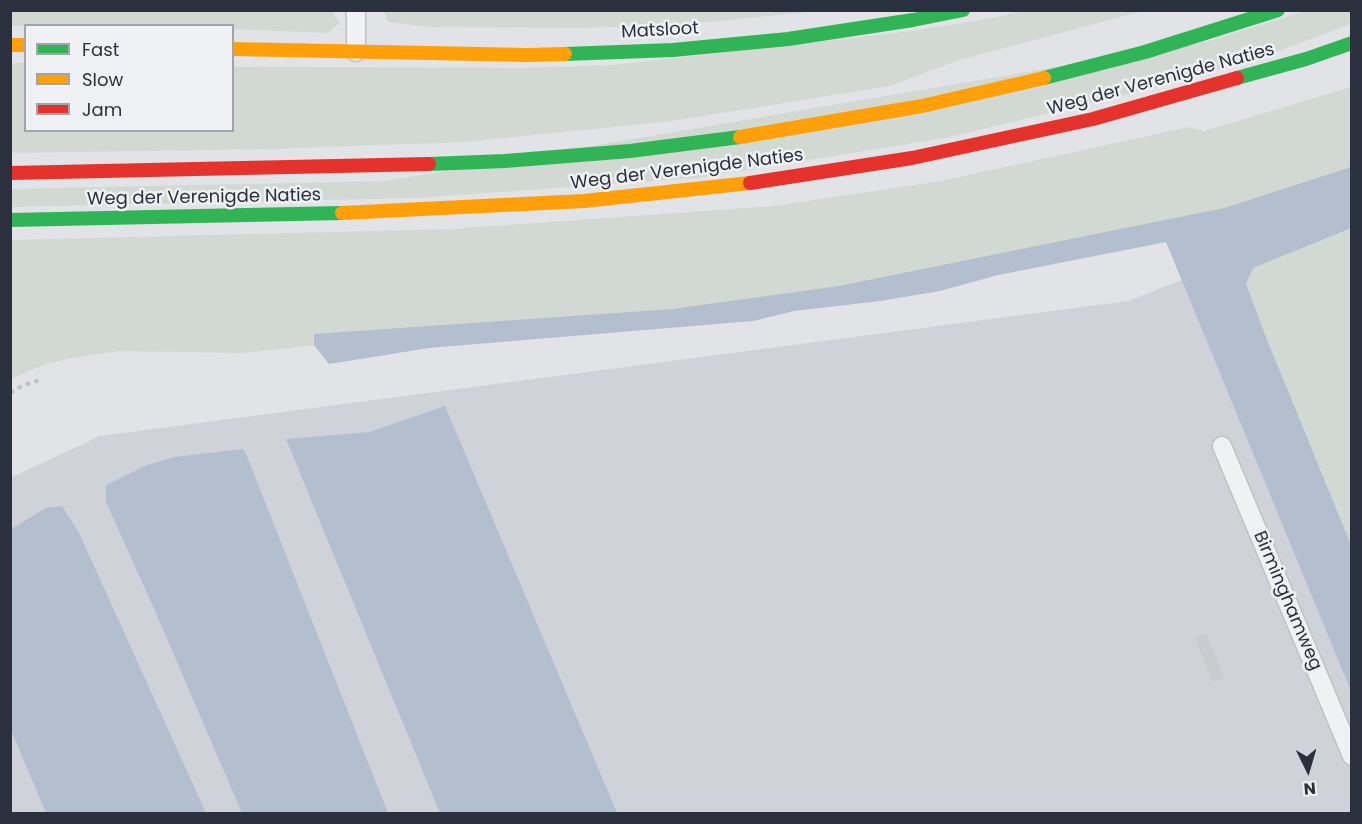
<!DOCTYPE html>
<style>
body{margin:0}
#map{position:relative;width:1362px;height:824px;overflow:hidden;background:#e1e3e6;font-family:Poppins,sans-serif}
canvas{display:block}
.frame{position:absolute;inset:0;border:12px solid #2a303d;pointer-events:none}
.legend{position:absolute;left:24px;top:24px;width:210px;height:108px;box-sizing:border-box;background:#eff1f5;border:2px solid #a0a4ab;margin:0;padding:8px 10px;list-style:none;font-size:18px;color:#2a303d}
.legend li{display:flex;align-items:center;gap:12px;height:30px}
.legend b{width:30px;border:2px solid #a0a4ab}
.north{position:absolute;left:1278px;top:740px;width:60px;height:60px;-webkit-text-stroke:4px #eff1f5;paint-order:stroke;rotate:175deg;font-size:16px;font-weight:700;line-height:24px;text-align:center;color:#2a303d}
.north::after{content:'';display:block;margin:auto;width:21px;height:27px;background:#2a303d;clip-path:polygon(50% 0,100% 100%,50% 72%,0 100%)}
</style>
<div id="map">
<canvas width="1362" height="824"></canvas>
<div class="frame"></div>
<ul class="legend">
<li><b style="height:8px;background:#30b455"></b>Fast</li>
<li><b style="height:8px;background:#ff9f0a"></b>Slow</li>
<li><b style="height:8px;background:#e5322d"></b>Jam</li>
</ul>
<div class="north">N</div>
</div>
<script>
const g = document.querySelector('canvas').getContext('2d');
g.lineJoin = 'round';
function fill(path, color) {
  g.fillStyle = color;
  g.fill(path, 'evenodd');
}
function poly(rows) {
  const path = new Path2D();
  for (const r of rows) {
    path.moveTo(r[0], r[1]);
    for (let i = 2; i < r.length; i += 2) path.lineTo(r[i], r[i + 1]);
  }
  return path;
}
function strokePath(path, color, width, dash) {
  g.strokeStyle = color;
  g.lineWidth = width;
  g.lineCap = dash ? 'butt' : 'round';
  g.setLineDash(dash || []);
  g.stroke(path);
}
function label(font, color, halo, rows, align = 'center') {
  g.font = font + ' Poppins,sans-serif';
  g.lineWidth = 5;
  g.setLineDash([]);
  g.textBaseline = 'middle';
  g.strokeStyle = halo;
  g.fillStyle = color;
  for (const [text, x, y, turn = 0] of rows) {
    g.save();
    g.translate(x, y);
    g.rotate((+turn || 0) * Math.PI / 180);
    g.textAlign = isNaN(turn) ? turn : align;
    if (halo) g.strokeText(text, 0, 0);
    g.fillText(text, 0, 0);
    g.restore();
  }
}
const built = poly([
 [1351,214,1351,813,11,813,10,478,100,436,1128,301]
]);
const green = poly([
 [11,10,330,10,340,23,328,33,233,29,232,26,11,26],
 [384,11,819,11,677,25,578,28,428,27,388,22],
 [1022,11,1143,11,956,61,890,86,672,121,464,142,274,149,11,153,11,63,25,63,26,130,232,130,233,67,526,68,613,65,912,31,993,18],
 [1305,11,1351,11,1351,24,1265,56,1166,85,945,138,696,178,416,198,11,207,10,189,386,181,1209,41],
 [1351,87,1351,167,1224,208,927,270,835,292,673,309,314,335,314,345,243,353,119,351,71,358,43,365,11,379,11,240,451,229,774,206,941,181,1189,127,1204,131],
 [1351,228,1351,545,1267,340,1246,284,1253,268]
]);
const water = poly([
 [1351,167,1351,228,1253,268,1246,284,1267,340,1351,545,1351,691,1166,242,998,275,940,291,880,301,794,311,753,321,429,348,329,364,314,345,314,334,673,309,839,286,1224,208],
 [445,406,617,813,440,813,286,439,370,432],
 [243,449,246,454,388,813,242,813,156,613,106,502,106,485,147,465,175,457],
 [62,506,79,533,206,813,46,813,11,730,11,529,46,508]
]);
const building = poly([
 [1206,634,1224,678,1213,682,1195,638]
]);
const path = poly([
 [10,393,24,385,40,380]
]);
const street = poly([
 [355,10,356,15,356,52],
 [1222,446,1352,756]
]);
const fast = poly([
 [565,54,673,50,788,39,913,20,963,10],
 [1044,78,1145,52,1278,10],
 [1237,78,1306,59,1352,43],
 [429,164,505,161,630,151,740,137],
 [10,220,342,213]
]);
const slow = poly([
 [10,45,26,45],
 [232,49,527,55,565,54],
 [740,137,922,106,1044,78],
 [342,213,584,201,750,183]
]);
const jam = poly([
 [10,173,429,164],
 [750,183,912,158,1093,119,1237,78]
]);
const streetNames = [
 ["Matsloot",660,31,-3],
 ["Weg der Verenigde Naties",1161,80,-15],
 ["Weg der Verenigde Naties",687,170,-7],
 ["Weg der Verenigde Naties",204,198,-1],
 ["Birminghamweg",1287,601,67]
];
fill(built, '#d0d2d9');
fill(green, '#d2d9d2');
fill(water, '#b3bece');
fill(building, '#cacbce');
strokePath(street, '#c0c1c4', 21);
strokePath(path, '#c0c1c6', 4, [4.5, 4.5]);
strokePath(street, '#f0f1f3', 18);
strokePath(fast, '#30b455', 14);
strokePath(slow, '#ff9f0a', 14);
strokePath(jam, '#e5322d', 14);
label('18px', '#2a303d', '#eff1f5', streetNames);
</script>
